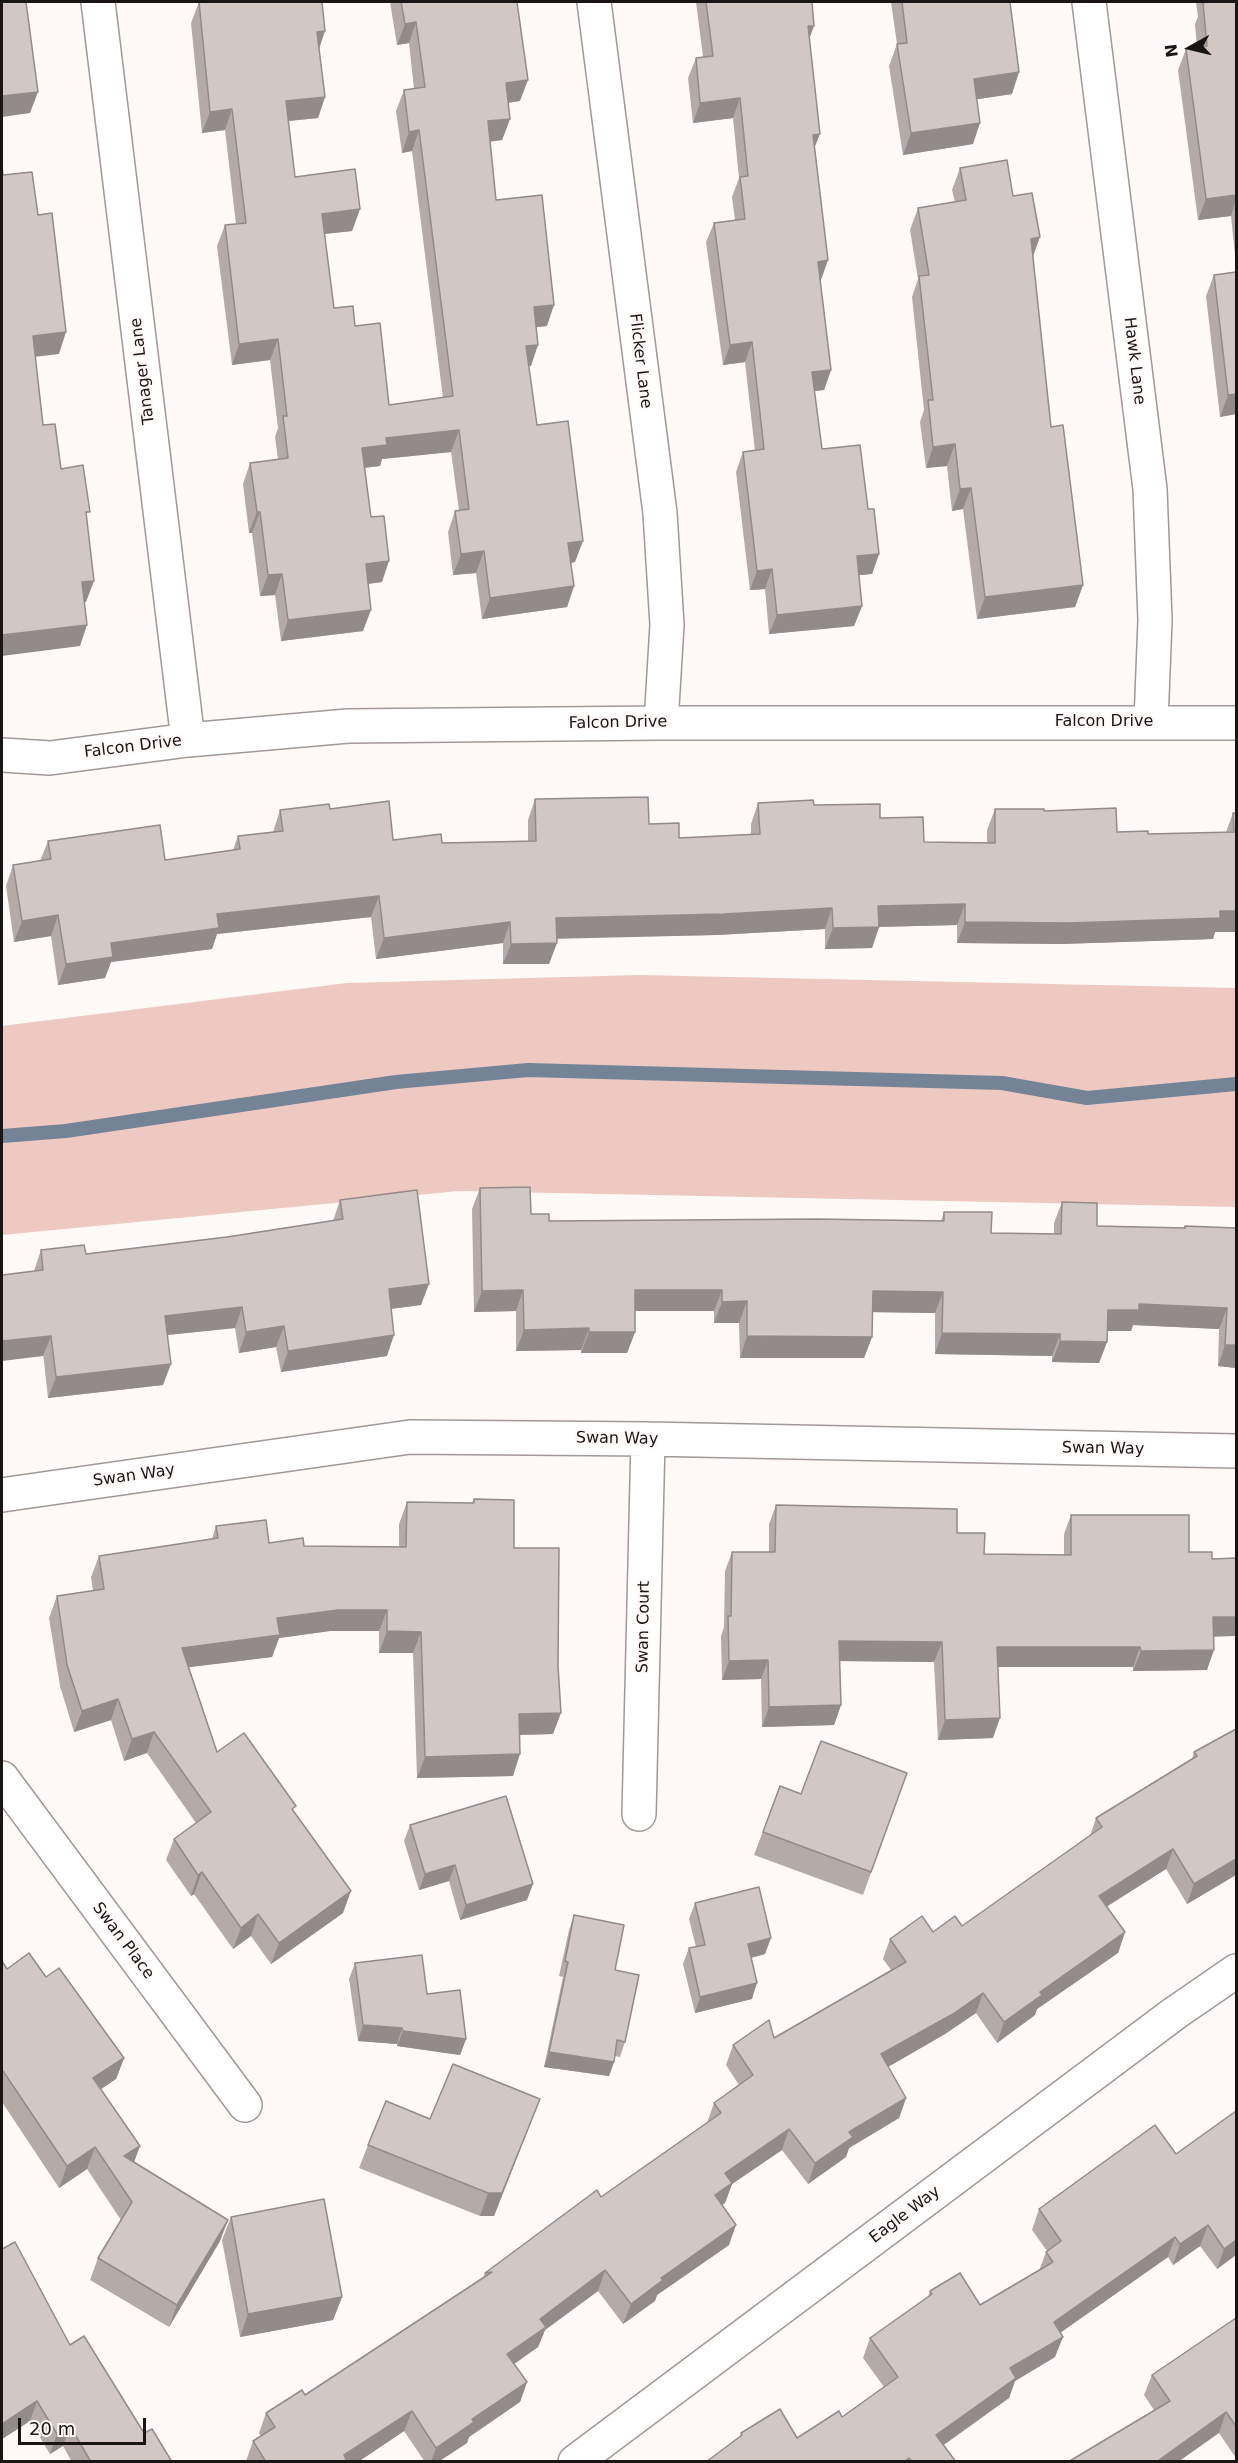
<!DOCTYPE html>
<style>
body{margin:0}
#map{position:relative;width:1238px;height:2463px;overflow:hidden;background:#fff9f8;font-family:"DejaVu Sans",sans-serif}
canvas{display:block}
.frame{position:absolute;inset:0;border:3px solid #181514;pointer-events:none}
.north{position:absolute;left:1160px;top:18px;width:60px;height:60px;-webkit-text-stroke:4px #fff9f8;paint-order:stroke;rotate:262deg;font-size:16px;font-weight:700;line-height:24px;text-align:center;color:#181514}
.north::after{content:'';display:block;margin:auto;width:21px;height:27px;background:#181514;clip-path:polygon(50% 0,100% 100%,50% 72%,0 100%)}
.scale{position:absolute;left:18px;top:2418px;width:128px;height:27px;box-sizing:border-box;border:3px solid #181514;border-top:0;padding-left:8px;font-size:18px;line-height:21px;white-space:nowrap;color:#181514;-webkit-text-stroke:4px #fff9f8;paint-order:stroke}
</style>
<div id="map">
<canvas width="1238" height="2463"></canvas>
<div class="frame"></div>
<div class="north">N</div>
<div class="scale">20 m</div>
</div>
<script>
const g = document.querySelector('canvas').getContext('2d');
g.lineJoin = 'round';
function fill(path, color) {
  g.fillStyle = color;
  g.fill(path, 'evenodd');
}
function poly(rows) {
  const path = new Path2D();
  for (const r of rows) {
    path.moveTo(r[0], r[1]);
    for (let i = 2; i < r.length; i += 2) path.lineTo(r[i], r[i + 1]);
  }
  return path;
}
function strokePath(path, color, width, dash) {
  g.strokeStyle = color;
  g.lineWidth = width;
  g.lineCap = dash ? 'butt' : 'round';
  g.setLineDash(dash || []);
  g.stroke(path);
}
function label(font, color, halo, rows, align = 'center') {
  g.font = font + ' "DejaVu Sans",sans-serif';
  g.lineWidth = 4.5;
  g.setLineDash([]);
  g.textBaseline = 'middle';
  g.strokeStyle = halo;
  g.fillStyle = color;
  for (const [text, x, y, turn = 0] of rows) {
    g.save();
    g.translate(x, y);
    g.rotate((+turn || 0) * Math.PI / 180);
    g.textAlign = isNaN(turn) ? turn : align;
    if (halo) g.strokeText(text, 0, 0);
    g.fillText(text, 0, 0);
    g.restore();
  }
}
const green = poly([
 [639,975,1236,988,1236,1207,459,1191,2,1235,2,1026,347,983]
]);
const stream = poly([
 [2,1136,66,1131,396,1082,528,1070,1002,1083,1087,1098,1236,1084]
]);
const minor = poly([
 [98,2,188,740],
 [594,2,660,513,667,625,661,723],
 [1089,2,1150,489,1155,620,1151,722],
 [2,755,50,758,188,740,348,726,661,723,1236,723],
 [2,1495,410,1437,648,1439,1236,1451],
 [2,1778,245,2105],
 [639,1814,648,1439],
 [575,2462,1175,2013,1236,1971]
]);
const wall = poly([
 [199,2,319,48,325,97,318,118,288,121,295,177,360,209,352,231,324,234,334,308,355,326,389,405,443,398,412,151,402,153,396,111,404,90,414,89,409,43,397,45,390,2,517,2,520,101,508,103,510,119,502,140,490,141,496,200,547,326,536,327,531,366,528,366,537,425,575,562,571,563,574,586,567,607,482,619,476,573,453,575,448,532,455,511,459,510,451,452,382,459,380,466,364,468,371,517,382,582,368,584,363,631,281,641,275,595,260,596,252,533,249,533,243,484,250,463,278,459,275,437,278,428,270,360,232,365,217,246,225,225,236,224,225,130,202,133,191,23],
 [696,2,812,2,809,40,815,148,828,260,820,280,831,370,824,390,814,391,822,449,868,509,879,554,872,574,859,575,862,606,854,626,769,634,765,589,750,590,736,472,743,452,755,451,745,362,723,365,706,242,714,223,735,220,732,197,739,178,733,118,693,123,688,78,696,58,703,57],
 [891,2,1010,2,1012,94,977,99,973,144,903,155,889,66,897,44],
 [1196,2,1236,2,1236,265,1231,216,1198,220,1178,70,1186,49,1197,47,1195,24,1198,17],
 [960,168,1013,196,1033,256,1051,427,1083,585,1075,607,977,619,963,509,952,511,947,466,926,468,920,422,924,410,912,297,918,279,910,230,918,208,955,202,952,190],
 [1236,272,1236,417,1236,414,1220,417,1206,296,1214,275],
 [535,799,649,824,679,838,751,834,751,824,758,803,814,805,880,818,924,842,987,843,987,830,995,809,1044,811,1117,832,1148,834,1226,832,1233,813,1236,932,1215,932,1213,939,1061,944,957,943,957,925,879,927,872,948,825,949,825,929,716,935,557,938,549,964,503,964,503,943,376,959,371,917,217,934,212,949,111,962,105,978,58,985,51,936,14,942,6,886,13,865,40,861,48,841,165,860,233,850,238,836,273,832,280,810,330,809,393,840,442,843,528,841,528,820],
 [480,1188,531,1214,549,1221,941,1221,944,1212,991,1233,1054,1234,1054,1223,1062,1202,1097,1226,1184,1228,1185,1226,1236,1228,1236,1368,1218,1366,1219,1329,1133,1325,1131,1331,1107,1331,1107,1342,1099,1363,1052,1362,1052,1356,935,1354,935,1313,872,1312,872,1337,864,1358,740,1358,739,1323,714,1323,714,1311,635,1311,635,1332,627,1353,581,1353,581,1350,516,1351,516,1311,474,1312,472,1209],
 [340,1200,421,1305,391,1309,387,1356,281,1372,276,1347,239,1353,235,1328,167,1335,163,1385,48,1398,34,1271,41,1250,86,1254,227,1237,333,1221],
 [474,1499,514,1548,553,1734,520,1735,513,1776,417,1778,413,1653,379,1653,379,1631,330,1631,279,1638,272,1657,189,1667,217,1752,294,1811,343,1913,271,1964,251,1936,233,1949,194,1894,191,1896,166,1860,174,1839,196,1823,147,1753,124,1761,111,1720,74,1732,60,1686,49,1618,57,1596,93,1591,91,1577,99,1556,212,1539,216,1526,269,1543,304,1546,399,1547,399,1524,407,1502,472,1503],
 [776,1505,957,1533,984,1554,1064,1555,1064,1534,1071,1515,1212,1559,1236,1558,1236,1636,1213,1636,1207,1670,1133,1671,1133,1667,998,1667,993,1738,938,1740,934,1662,840,1661,841,1705,834,1725,762,1727,761,1679,722,1680,721,1636,724,1627,725,1571,732,1552,769,1552,769,1524],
 [1236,1729,1236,1875,1187,1904,1166,1869,1107,1906,1125,1932,1118,1953,1037,2009,1035,2015,997,2043,976,2013,945,2034,888,2067,906,2098,899,2118,849,2148,846,2157,808,2184,782,2150,732,2184,725,2203,722,2205,729,2245,657,2295,655,2301,623,2324,598,2291,545,2330,538,2347,514,2364,527,2382,520,2402,469,2437,467,2443,438,2462,425,2462,404,2431,358,2462,246,2461,253,2441,261,2436,259,2433,266,2413,305,2395,483,2278,485,2273,601,2197,707,2123,714,2103,739,2085,726,2065,733,2045,774,2038,891,1970,883,1959,890,1939,933,1932,962,1926,1090,1836,1096,1818,1192,1759,1194,1752],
 [907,1773,863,1895,754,1855,780,1786,801,1794],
 [410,1825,527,1900,460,1920,449,1881,419,1890,404,1841],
 [695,1903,765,1954,751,1958,752,1999,695,2013,683,1964,689,1948,696,1947,689,1919],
 [574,1915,615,1970,625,2042,620,2057,615,2056,614,2062,609,2076,544,2067,563,1977,559,1976,569,1930],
 [2,1961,7,1969,46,1977,124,2058,116,2079,101,2089,134,2162,220,2241,169,2327,90,2280,98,2258,121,2220,87,2169,59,2188,2,2102],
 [355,1963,427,1994,466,2039,460,2055,397,2046,397,2044,358,2041,349,1979],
 [540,2099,494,2216,480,2216,359,2168,368,2145,430,2119],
 [1155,2125,1236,2255,1217,2269,1200,2246,1173,2265,1168,2257,1060,2333,1055,2357,1015,2381,1009,2398,944,2445,956,2462,706,2462,739,2438,741,2433,797,2438,842,2417,884,2387,863,2358,870,2338,928,2297,930,2291,980,2305,1039,2271,1046,2252,1047,2251,1032,2230,1039,2209],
 [231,2217,342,2297,333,2320,240,2337,222,2240],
 [2,2249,70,2345,144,2433,172,2462,72,2462,63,2446,50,2454,30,2421,2,2439],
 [1236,2318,1236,2458,1219,2433,1154,2410,1144,2395,1152,2375]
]);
const shadedWall = poly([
 [416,22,409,43,397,45,405,24],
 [808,26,814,26,807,45],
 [325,31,318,52,317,32],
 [1019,72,1012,94,966,101,974,79],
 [528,80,520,101,498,104,506,83],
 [38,92,30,113,2,117,2,96],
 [325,97,318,118,278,122,286,101],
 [740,98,733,118,693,123,700,103],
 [232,109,225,130,202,133,210,112],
 [510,119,502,140,481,143,488,121],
 [980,123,973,144,903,155,911,133],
 [419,130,412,151,402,153,409,132],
 [820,134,812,154,813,135],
 [1236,195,1236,200,1231,216,1198,220,1206,199],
 [360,209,352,231,314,235,322,214],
 [1040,237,1032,259,1031,239],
 [828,260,821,280,811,281,818,262],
 [554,305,547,326,526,328,534,307],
 [66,332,59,354,25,358,33,336],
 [278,339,270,360,232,365,239,344],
 [752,342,745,362,723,365,730,345],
 [538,345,531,366,518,367,526,346],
 [831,370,824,390,805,392,812,372],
 [1236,394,1236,414,1220,417,1228,395],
 [459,430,451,452,382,459,380,466,354,469,362,448,386,438],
 [955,444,947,466,926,468,933,447],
 [971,488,963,509,952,511,960,489],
 [257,512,260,512,252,533,249,533],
 [583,541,575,562,561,564,568,543],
 [484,551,476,573,453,575,461,554],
 [879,554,872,574,850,576,857,556],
 [389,561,382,582,358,585,366,564],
 [772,569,765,589,750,590,757,571],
 [282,574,275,595,260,596,268,575],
 [94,581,86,602,74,604,82,582],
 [1083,585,1075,607,977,619,985,597],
 [574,586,567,607,482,619,490,598],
 [862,606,854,626,769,634,777,615],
 [371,610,363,631,281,641,288,620],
 [87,625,80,646,2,656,2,635],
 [379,896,371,917,217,934,212,949,111,962,105,978,58,985,66,964,111,943,217,914],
 [965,904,957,925,871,927,878,906],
 [832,908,825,929,716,935,549,939,556,918],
 [1220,911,1236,911,1236,932,1215,932,1213,939,1061,944,957,943,965,922],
 [58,915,51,936,14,942,22,921],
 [510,922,503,943,376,959,384,938],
 [879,927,872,948,825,949,833,928],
 [557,943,549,964,503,964,511,944],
 [429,1284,421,1305,381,1310,389,1289],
 [523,1290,516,1311,474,1312,482,1291],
 [635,1290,722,1290,714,1311,628,1311],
 [873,1291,943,1292,935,1313,865,1312],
 [747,1301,739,1323,714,1323,722,1302],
 [1139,1304,1227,1308,1219,1329,1133,1325,1131,1331,1100,1331,1108,1310],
 [242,1307,235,1328,157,1336,165,1316],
 [284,1326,276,1347,239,1353,246,1332],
 [589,1328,581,1350,516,1351,524,1330],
 [589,1332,635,1332,627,1353,581,1353],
 [942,1333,1060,1334,1052,1356,935,1354],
 [394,1335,387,1356,281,1372,288,1351],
 [51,1336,43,1356,2,1361,2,1341],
 [747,1336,872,1337,864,1358,740,1358],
 [1060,1341,1107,1342,1099,1363,1052,1362],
 [1225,1345,1236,1345,1236,1368,1218,1366],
 [171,1364,163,1385,48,1398,56,1377],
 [338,1610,387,1610,379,1631,330,1631,279,1638,272,1657,175,1669,182,1648,277,1618],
 [1213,1617,1236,1617,1236,1636,1206,1637],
 [387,1631,421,1632,413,1653,379,1653],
 [839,1641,942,1642,934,1662,832,1661],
 [997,1647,1140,1647,1133,1667,990,1667],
 [1214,1650,1207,1670,1133,1671,1141,1651],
 [768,1660,761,1679,722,1680,729,1661],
 [118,1699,111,1720,74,1732,82,1711],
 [841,1705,834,1725,762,1727,769,1707],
 [561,1713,553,1734,511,1735,519,1714],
 [1000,1718,993,1738,938,1740,945,1720],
 [154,1732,147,1753,124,1761,132,1739],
 [520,1754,513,1776,417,1778,425,1757],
 [1173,1849,1166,1869,1092,1916,1099,1896],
 [1236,1859,1236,1875,1187,1904,1194,1884],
 [455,1865,449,1881,419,1890,425,1874],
 [202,1872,194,1894,191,1896,198,1875],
 [533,1884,527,1900,460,1920,466,1905],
 [351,1891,343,1913,271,1964,279,1943],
 [258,1914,251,1936,233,1949,241,1928],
 [1125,1932,1118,1953,1037,2009,1035,2015,997,2043,1004,2022,1040,1992],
 [771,1938,765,1954,742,1960,748,1944],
 [757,1983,752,1999,695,2013,700,1997],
 [983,1993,976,2013,945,2034,874,2075,881,2054],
 [363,2025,402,2028,397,2044,358,2041],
 [403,2031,466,2039,460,2055,397,2046],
 [549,2052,614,2062,609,2076,544,2067],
 [124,2058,116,2079,86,2099,93,2078],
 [906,2098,899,2118,849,2148,846,2157,808,2184,815,2163,849,2132],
 [540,2099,494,2216,480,2216,488,2193],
 [789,2129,782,2150,732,2184,725,2203,708,2215,715,2195,725,2173],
 [140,2146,132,2168,124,2156],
 [95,2147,87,2169,59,2188,67,2166],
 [228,2220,220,2241,169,2327,177,2305],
 [736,2225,729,2245,657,2295,655,2301,623,2324,631,2304,661,2278],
 [1208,2225,1200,2246,1173,2265,1180,2244],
 [1175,2237,1168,2257,1047,2342,1054,2322],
 [1236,2240,1236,2255,1217,2269,1224,2249],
 [605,2270,598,2291,545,2330,538,2347,500,2374,507,2354,540,2319],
 [342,2297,333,2320,240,2337,248,2314],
 [1063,2337,1055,2357,1015,2381,1009,2398,929,2455,936,2435,1010,2368],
 [527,2382,520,2402,469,2437,467,2443,438,2462,431,2462,436,2448,472,2419],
 [37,2401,30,2421,2,2439,2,2424],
 [412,2411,404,2431,358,2462,341,2462,344,2455],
 [1226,2412,1219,2433,1178,2462,1159,2462,1159,2460],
 [70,2426,63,2446,50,2454,57,2434]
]);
const building = poly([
 [2,2,26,2,38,92,2,96,2,2],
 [199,2,322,2,325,31,317,32,325,97,286,101,295,177,355,169,360,209,322,214,334,308,353,306,355,326,380,323,389,405,453,396,419,130,409,132,404,90,425,87,416,22,405,24,401,2,517,2,528,80,506,83,510,119,488,121,496,200,542,195,554,305,534,307,538,345,526,346,537,425,568,421,583,541,568,543,574,586,490,598,484,551,461,554,455,511,469,509,459,430,386,438,387,445,362,448,371,517,384,516,389,561,366,564,371,610,288,620,282,574,268,575,260,512,257,512,250,463,288,458,283,416,287,416,278,339,239,344,225,225,246,223,232,109,210,112,199,2],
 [706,2,812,2,814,26,808,26,820,134,813,135,828,260,818,262,831,370,812,372,822,449,860,445,868,509,874,509,879,554,857,556,862,606,777,615,772,569,757,571,743,452,764,449,752,342,730,345,714,223,745,219,740,177,748,176,740,98,700,103,696,58,713,56,706,2],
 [902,2,1010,2,1019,72,974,79,980,123,911,133,897,44,907,43,902,2],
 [1206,2,1236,2,1236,195,1206,199,1186,49,1207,46,1203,3,1206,2],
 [1007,160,1013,196,1032,193,1040,237,1031,239,1051,427,1063,425,1083,585,985,597,971,488,960,489,955,444,933,447,928,400,933,400,919,276,929,275,918,208,966,200,960,168,1007,160],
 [2,166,3,175,32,172,38,215,52,213,66,332,33,336,43,425,55,424,61,469,83,465,90,512,86,512,94,581,82,582,87,625,2,635,2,166],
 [1236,272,1236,394,1228,395,1214,275,1236,272],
 [648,797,649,824,679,823,679,838,760,834,758,803,813,800,814,805,880,804,880,818,923,817,924,842,995,843,995,809,1044,809,1044,811,1116,808,1117,832,1148,831,1148,834,1234,832,1233,813,1236,813,1236,911,1220,911,1220,918,1069,923,965,922,965,904,878,906,879,927,833,928,832,908,724,914,556,918,557,943,511,944,510,922,384,938,379,896,217,914,219,928,111,943,113,957,66,964,58,915,22,921,13,865,51,859,48,841,160,825,165,860,240,849,238,836,283,831,280,810,329,804,330,809,389,801,393,840,441,834,442,843,536,841,535,799,648,797],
 [530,1187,531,1214,549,1214,549,1221,817,1219,944,1221,944,1212,992,1212,991,1233,1061,1234,1062,1202,1097,1203,1097,1226,1185,1228,1185,1226,1236,1228,1236,1345,1225,1345,1227,1308,1139,1304,1139,1310,1108,1310,1107,1342,1060,1341,1060,1334,942,1333,943,1292,873,1291,872,1337,747,1336,747,1301,722,1302,722,1290,635,1290,635,1332,589,1332,589,1328,524,1330,523,1290,482,1291,480,1188,530,1187],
 [417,1190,429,1284,389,1289,394,1335,288,1351,284,1326,246,1332,242,1307,165,1316,171,1364,56,1377,51,1336,2,1341,2,1275,43,1270,41,1250,84,1245,86,1254,227,1237,343,1219,340,1200,417,1190],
 [474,1499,514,1500,514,1548,559,1548,558,1666,561,1713,519,1714,520,1754,425,1757,421,1632,387,1631,387,1610,338,1610,277,1618,280,1635,182,1648,217,1752,244,1733,296,1806,292,1809,351,1891,279,1943,258,1914,241,1928,202,1872,198,1875,174,1839,211,1812,154,1732,132,1739,118,1699,82,1711,67,1665,57,1596,104,1589,99,1556,218,1538,216,1526,266,1520,269,1543,303,1538,304,1546,406,1547,407,1502,474,1503,474,1499],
 [776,1505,957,1509,957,1533,985,1533,984,1554,1071,1555,1071,1515,1189,1515,1189,1552,1212,1552,1212,1559,1236,1558,1236,1617,1213,1617,1214,1650,1141,1651,1140,1647,997,1647,1000,1718,945,1720,942,1642,839,1641,841,1705,769,1707,768,1660,729,1661,728,1616,731,1616,732,1552,775,1552,776,1505],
 [1236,1729,1236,1859,1194,1884,1173,1849,1099,1896,1125,1932,1040,1992,1042,1995,1004,2022,983,1993,953,2014,881,2054,906,2098,849,2132,853,2137,815,2163,789,2129,725,2173,732,2183,715,2195,736,2225,661,2278,663,2280,631,2304,605,2270,540,2319,546,2327,507,2354,527,2382,472,2419,474,2422,436,2448,412,2411,344,2455,347,2462,266,2462,253,2441,275,2427,266,2413,302,2390,305,2395,492,2272,485,2273,597,2190,601,2197,721,2113,714,2103,753,2075,733,2045,769,2020,774,2038,906,1962,890,1939,922,1916,933,1932,955,1916,962,1926,1102,1827,1096,1818,1197,1756,1194,1752,1236,1729],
 [821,1741,907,1773,871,1872,763,1832,780,1786,801,1794,821,1741],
 [506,1796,533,1884,466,1905,455,1865,425,1874,410,1825,506,1796],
 [759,1887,771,1938,748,1944,757,1983,700,1997,689,1948,705,1945,695,1903,759,1887],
 [574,1915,624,1925,615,1970,639,1975,625,2042,617,2040,614,2062,549,2052,568,1962,565,1961,574,1915],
 [29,1953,46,1977,59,1968,124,2058,93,2078,140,2146,124,2156,228,2220,177,2305,98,2258,132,2202,95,2147,67,2166,3,2071,2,2072,2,1961,7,1969,29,1953],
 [422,1955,427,1994,460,1990,466,2039,403,2031,402,2028,363,2025,355,1963,422,1955],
 [453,2064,540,2099,502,2193,488,2193,368,2145,386,2101,430,2119,453,2064],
 [1236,2111,1236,2240,1224,2249,1208,2225,1180,2244,1175,2237,1054,2322,1063,2337,1010,2368,1016,2378,936,2435,956,2462,912,2462,909,2458,904,2462,706,2462,742,2435,741,2433,780,2409,797,2438,839,2411,842,2417,898,2377,870,2338,932,2294,930,2291,960,2273,980,2305,1053,2262,1046,2252,1061,2241,1039,2209,1155,2125,1176,2154,1236,2111],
 [324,2199,342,2297,248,2314,231,2217,324,2199],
 [15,2242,70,2345,84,2336,144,2433,152,2429,172,2462,91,2462,70,2426,57,2434,37,2401,2,2424,2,2249,15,2242],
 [1236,2318,1236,2426,1226,2412,1159,2460,1161,2462,1068,2462,1170,2401,1152,2375,1236,2318]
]);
const streetNames = [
 ["Flicker Lane",640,361,83],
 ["Hawk Lane",1134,361,83],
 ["Tanager Lane",143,371,-97],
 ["Falcon Drive",1104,722],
 ["Falcon Drive",618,723,-1],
 ["Falcon Drive",133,747,-7],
 ["Swan Way",617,1439,1],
 ["Swan Way",1103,1449,1],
 ["Swan Way",134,1476,-8],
 ["Swan Court",644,1627,-89],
 ["Swan Place",123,1941,53],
 ["Eagle Way",905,2215,-37]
];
fill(green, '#edc9c2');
strokePath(stream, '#748496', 14);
strokePath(minor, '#a29897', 36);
strokePath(minor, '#fff', 33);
fill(wall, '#b4aba9');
fill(shadedWall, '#928b8a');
fill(building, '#d1c7c5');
strokePath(building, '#928b8a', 1.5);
label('16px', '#181514', '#fff9f8', streetNames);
</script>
